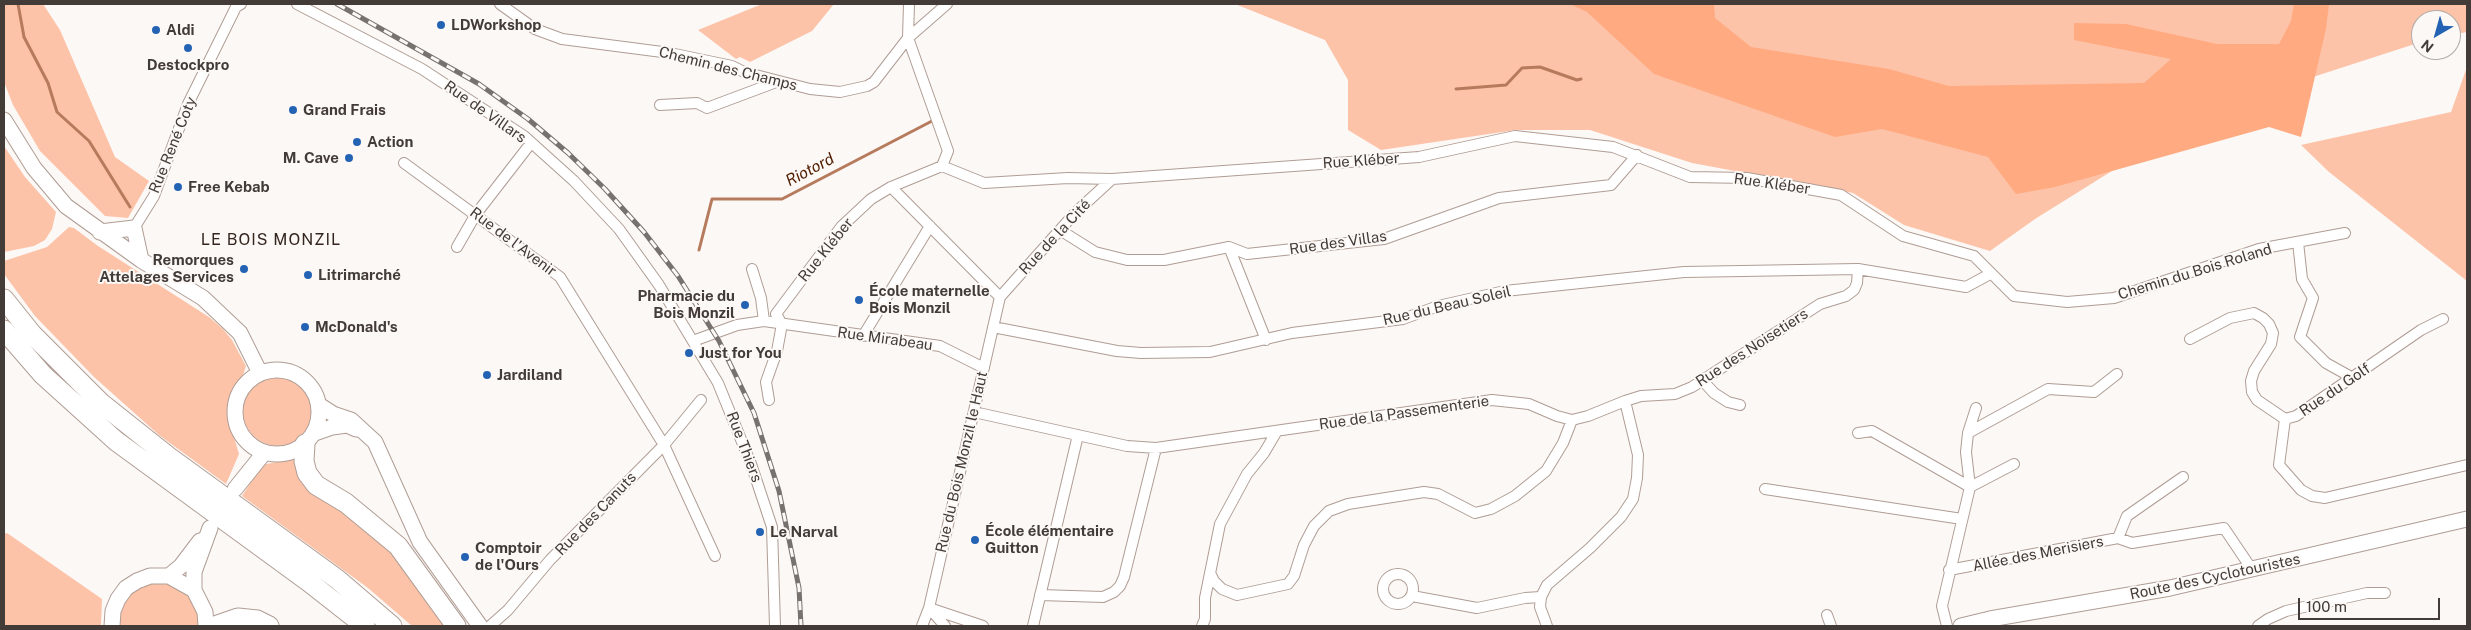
<!DOCTYPE html>
<meta charset="utf-8">
<style>
body{margin:0}
#map{position:relative;width:2471px;height:630px;overflow:hidden;background:#fcf8f6;font-family:"Public Sans",sans-serif}
canvas{display:block}
.frame{position:absolute;inset:0;border:5px solid #423b37;pointer-events:none}
.north{position:absolute;left:2411px;top:10px;width:50px;height:50px;box-sizing:border-box;background:#fcf8f6;border:1px solid #b2acaa;border-radius:50%;rotate:218deg;font-size:14px;font-weight:700;line-height:20px;text-align:center;color:#423b37}
.north::after{content:'';display:block;margin:auto;width:18px;height:22px;background:#2463b4;clip-path:polygon(50% 0,100% 100%,50% 72%,0 100%)}
.scale{position:absolute;left:2298px;top:598px;width:142px;height:22px;box-sizing:border-box;border:2px solid #423b37;border-top:0;padding-left:6px;font-size:15px;line-height:18px;white-space:nowrap;color:#423b37;-webkit-text-stroke:4px #fcf8f6;paint-order:stroke}
</style>
<div id="map">
<canvas width="2471" height="630"></canvas>
<div class="frame"></div>
<div class="north">N</div>
<div class="scale">100 m</div>
</div>
<script>
const g = document.querySelector('canvas').getContext('2d');
g.lineJoin = 'round';
function fill(path, color) {
  g.fillStyle = color;
  g.fill(path, 'evenodd');
}
function poly(rows) {
  const path = new Path2D();
  for (const r of rows) {
    if (r.length === 3) {
      path.moveTo(r[0] + r[2], r[1]);
      path.arc(r[0], r[1], r[2], 0, 2 * Math.PI);
      continue;
    }
    path.moveTo(r[0], r[1]);
    for (let i = 2; i < r.length; i += 2) path.lineTo(r[i], r[i + 1]);
  }
  return path;
}
function strokePath(path, color, width, dash) {
  g.strokeStyle = color;
  g.lineWidth = width;
  g.lineCap = dash ? 'butt' : 'round';
  g.setLineDash(dash || []);
  g.stroke(path);
}
function label(font, color, halo, rows, align = 'center') {
  g.font = font + ' "Public Sans",sans-serif';
  g.lineWidth = 4;
  g.setLineDash([]);
  g.textBaseline = 'middle';
  g.strokeStyle = halo;
  g.fillStyle = color;
  for (const [text, x, y, turn = 0] of rows) {
    g.save();
    g.translate(x, y);
    g.rotate((+turn || 0) * Math.PI / 180);
    g.textAlign = isNaN(turn) ? turn : align;
    if (halo) g.strokeText(text, 0, 0);
    g.fillText(text, 0, 0);
    g.restore();
  }
}
const green = poly([
 [4,4,43,4,60,30,115,157,149,181,128,218,105,216,40,151,13,105,4,82],
 [762,4,834,4,812,31,750,62,740,57,736,59,698,30],
 [1235,4,2467,4,2467,32,2451,35,2451,20,2421,20,2421,42,2208,111,2035,219,1990,251,1904,225,1853,193,1692,163,1590,130,1516,130,1381,150,1348,130,1348,80,1325,40],
 [2467,67,2467,281,2329,172,2301,145,2451,112],
 [4,146,25,177,56,212,52,229,45,240,34,246,4,252],
 [69,227,74,228,98,246,209,317,223,329,232,340,246,366,243,375,231,394,229,408,229,421,239,454,226,484,159,435,94,377,35,316,4,274,4,261,47,247],
 [278,411,35],
 [295,458,388,543,452,626,412,626,368,588,242,496,262,465],
 [7,533,102,599,101,626,4,626,4,534],
 [165,580,190,594,198,606,200,626,116,626,119,604,138,585]
]);
const forest = poly([
 [1570,4,1714,4,1715,18,1751,47,1889,69,1949,86,2144,83,2171,59,2074,40,2074,23,2126,24,2217,44,2279,44,2291,21,2294,4,2329,4,2326,29,2301,137,2269,127,2055,187,2016,194,1988,157,1882,129,1835,137,1654,74,1587,12]
]);
const stream = poly([
 [18,4,24,37,48,83,57,112,89,141,130,207],
 [1456,89,1506,85,1522,68,1540,67,1577,80,1581,79],
 [699,250,712,199,782,199,932,121]
]);
const street = poly([
 [297,4,422,69,524,136,574,181,619,229,659,285,718,383,751,464,772,527,775,626],
 [500,4,535,29,562,39,670,53,732,66,744,72,810,89,840,92,867,86,874,82,908,38,947,4],
 [909,4,908,38,948,151,942,166],
 [660,105,697,103,707,108,779,81],
 [404,163,560,277,664,445,715,556],
 [891,187,1000,297],
 [134,228,154,196,188,104,236,7,241,4],
 [1060,230,1095,252,1127,260,1164,260,1229,247,1247,254,1384,239,1499,198,1611,185,1637,155],
 [2298,242,2302,279,2313,298,2300,337,2326,363,2353,378],
 [457,247,476,214,531,143],
 [1229,247,1266,340],
 [752,269,761,298,764,321,940,346,984,368],
 [2443,319,2421,330,2296,416,2285,419,2279,465,2301,490,2312,496,2325,498,2467,465],
 [782,324,776,314,841,227,871,199,891,187,942,166,984,183,1068,178,1112,179,1419,157,1515,136,1613,147,1690,177,1747,178,1841,195,1903,236,1974,256,2014,296,2067,302,2114,298,2259,249,2345,233],
 [993,327,1117,351,1141,353,1210,352,1292,333,1403,319,1438,306,1505,291,1684,272,1858,269,1966,287,1990,274],
 [863,336,930,226],
 [2190,339,2230,318,2254,313,2263,318,2269,324,2273,333,2271,344,2254,371,2251,381,2252,392,2257,400,2285,419],
 [693,341,737,325,764,321],
 [1703,381,1714,393,1728,402,1740,405],
 [769,400,766,382,777,351,782,324],
 [1625,401,1641,396,1675,394,1692,387,1820,304,1846,296,1854,290,1857,283,1858,269],
 [974,412,1127,446,1156,448,1492,400,1529,404,1557,416,1572,420,1588,416,1625,401,1638,455,1637,478,1633,499,1621,517,1590,548,1547,585,1541,597,1540,607,1547,626],
 [1858,433,1872,431,1970,487,2014,464],
 [1968,433,2048,389,2094,392,2117,374],
 [1765,489,1962,519],
 [2118,538,2127,516,2183,477],
 [1949,570,2118,538,2132,543,2224,528,2249,565,2250,571],
 [1210,573,1214,581,1222,589,1237,595,1288,584,1294,576,1304,545,1314,526,1329,511,1348,504,1424,492,1438,494,1475,513,1491,509,1515,496,1546,471,1563,443,1572,420],
 [1398,589,15],
 [1040,595,1103,597,1114,592,1120,586,1124,577,1156,448],
 [1412,596,1477,608,1525,598,1541,597],
 [929,608,983,626],
 [930,609,945,626],
 [1827,615,1831,626],
 [490,626,508,610,550,560,664,445,701,400],
 [922,626,929,608,1000,297,1075,213,1112,179],
 [1033,626,1078,435],
 [1202,626,1205,619,1205,598,1220,524,1247,474,1264,453,1277,431],
 [1947,626,1942,606,1970,487,1966,452,1968,433,1976,408],
 [2258,626,2268,619,2286,611,2367,593,2385,593]
]);
const secondary = poly([
 [4,120,34,168,66,206,141,260,203,298,240,333,260,373],
 [100,232,134,228,141,260],
 [277,412,42],
 [319,405,333,414,351,420,375,442,420,542,480,626],
 [315,433,332,427,347,425,356,429],
 [235,489,264,453],
 [169,576,181,566,200,541],
 [194,590,194,572,210,528],
 [112,626,113,611,118,599,126,588,137,581,150,576,169,576,194,590,205,612,206,626],
 [1961,626,1990,619,2170,588,2467,519]
]);
const highway = poly([
 [4,299,32,334,101,403,169,457,337,579,392,626],
 [4,330,43,375,116,441,309,582,365,626],
 [305,444,304,461,307,473,316,485,346,503,398,546,456,626],
 [215,626,238,618,257,620,269,626]
]);
const rail = poly([
 [337,4,479,84,528,119,568,153,605,189,644,232,678,276,719,341,754,413,779,491,799,588,801,626]
]);
const markers = [
 [441,25,5,"#2463b4"],
 [156,30,5,"#2463b4"],
 [188,48,5,"#2463b4"],
 [293,110,5,"#2463b4"],
 [357,142,5,"#2463b4"],
 [349,158,5,"#2463b4"],
 [178,187,5,"#2463b4"],
 [244,269,5,"#2463b4"],
 [308,275,5,"#2463b4"],
 [859,300,5,"#2463b4"],
 [745,305,5,"#2463b4"],
 [305,327,5,"#2463b4"],
 [689,353,5,"#2463b4"],
 [487,375,5,"#2463b4"],
 [760,532,5,"#2463b4"],
 [975,540,5,"#2463b4"],
 [465,557,5,"#2463b4"]
];
const poiNames = [
 ["LDWorkshop",451,25],
 ["Aldi",166,30],
 ["Destockpro",188,65,"center"],
 ["Grand Frais",303,110],
 ["Action",367,142],
 ["M. Cave",339,158,"right"],
 ["Free Kebab",188,187],
 ["Remorques",234,260,"right"],
 ["Attelages Services",234,277,"right"],
 ["Litrimarché",318,275],
 ["École maternelle",869,291],
 ["Bois Monzil",869,308],
 ["Pharmacie du",735,296,"right"],
 ["Bois Monzil",735,313,"right"],
 ["McDonald's",315,327],
 ["Just for You",699,353],
 ["Jardiland",497,375],
 ["École élémentaire",985,531],
 ["Guitton",985,548],
 ["Le Narval",770,532],
 ["Comptoir",475,548],
 ["de l'Ours",475,565]
];
const streetNames = [
 ["Chemin des Champs",728,69,14],
 ["Rue de Villars",485,112,35],
 ["Rue René Coty",173,145,-68],
 ["Rue Kléber",1361,161,-4],
 ["Rue Kléber",1772,184,8],
 ["Rue de la Cité",1055,237,-47],
 ["Rue de l'Avenir",513,242,37],
 ["Rue des Villas",1338,243,-8],
 ["Rue Kléber",826,250,-51],
 ["Chemin du Bois Roland",2195,272,-17],
 ["Rue du Beau Soleil",1447,306,-13],
 ["Rue Mirabeau",885,339,8],
 ["Rue des Noisetiers",1752,348,-33],
 ["Rue du Golf",2335,390,-34],
 ["Rue de la Passementerie",1404,413,-8],
 ["Rue Thiers",744,447,69],
 ["Rue du Bois Monzil le Haut",962,462,-77],
 ["Rue des Canuts",596,514,-46],
 ["Allée des Merisiers",2038,554,-11],
 ["Route des Cyclotouristes",2215,577,-12]
];
const waterNames = [
 ["Riotord",810,170,-28]
];
const neighbourhoodNames = [
 ["LE BOIS MONZIL",271,240]
];
fill(green, '#fdc3a8');
fill(forest, '#ffaa81');
strokePath(stream, '#b67a5c', 3);
strokePath(street, '#af9d94', 12);
strokePath(secondary, '#af9d94', 17);
strokePath(highway, '#af9d94', 21);
strokePath(street, '#fff', 10);
strokePath(secondary, '#fff', 15);
strokePath(highway, '#fff', 19);
strokePath(rail, '#78726f', 5);
strokePath(rail, '#fcf8f6', 3, [9]);
for (const [x, y, r, color] of markers) {
  const dot = new Path2D();
  dot.arc(x, y, r, 0, 2 * Math.PI);
  g.fillStyle = color;
  g.fill(dot);
  strokePath(dot, '#fcf8f6', 2);
}
label('bold 15px', '#423b37', '#fcf8f6', poiNames, 'left');
label('15px', '#423b37', '#fcf8f6', streetNames);
label('italic 16px', '#501d00', '#fcf8f6', waterNames);
g.letterSpacing = '1px';
label('16px', '#34261f', '#fcf8f6', neighbourhoodNames);
g.letterSpacing = '0px';
</script>
